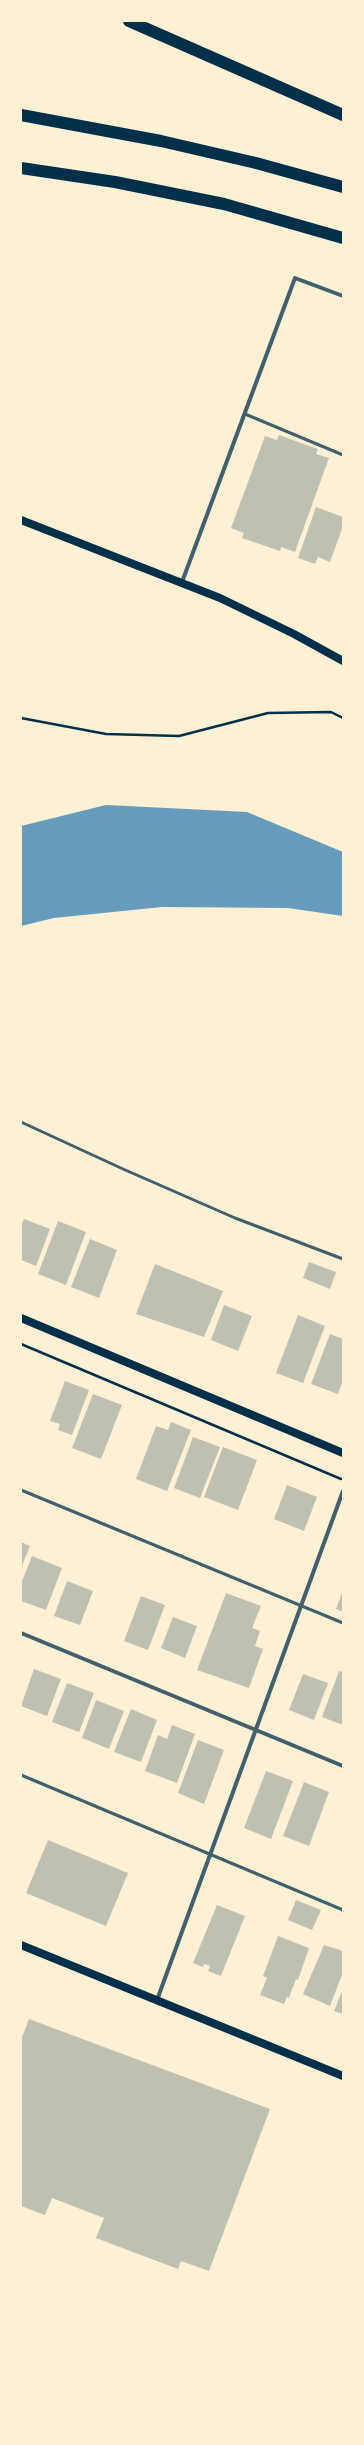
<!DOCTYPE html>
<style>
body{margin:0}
#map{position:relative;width:364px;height:2445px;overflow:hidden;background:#fdf0d5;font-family:"Archivo Narrow",sans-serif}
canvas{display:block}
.frame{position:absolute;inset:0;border:22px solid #fdf0d5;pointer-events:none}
</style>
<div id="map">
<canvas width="364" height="2445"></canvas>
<div class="frame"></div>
</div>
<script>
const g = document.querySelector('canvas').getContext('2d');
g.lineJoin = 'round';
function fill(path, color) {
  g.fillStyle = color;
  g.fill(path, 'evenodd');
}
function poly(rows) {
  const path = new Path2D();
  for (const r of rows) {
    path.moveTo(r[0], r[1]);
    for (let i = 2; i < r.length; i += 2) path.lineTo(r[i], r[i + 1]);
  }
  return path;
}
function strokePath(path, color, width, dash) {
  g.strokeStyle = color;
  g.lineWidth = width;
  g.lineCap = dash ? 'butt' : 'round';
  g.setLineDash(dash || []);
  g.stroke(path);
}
const water = poly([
 [106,805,247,812,343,852,343,916,288,908,162,907,54,918,21,926,21,826]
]);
const building = poly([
 [279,435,318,449,316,454,329,458,295,552,281,547,280,551,242,538,244,533,231,528,265,436,277,440],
 [316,507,343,517,343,526,330,562,318,557,315,564,298,558],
 [24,1219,50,1229,36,1266,21,1260,21,1226],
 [58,1221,86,1232,66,1285,38,1274],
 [90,1239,117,1250,99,1298,71,1287],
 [309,1262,336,1272,330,1289,303,1278],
 [155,1264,223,1291,204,1337,136,1314],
 [224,1305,252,1316,238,1351,211,1340],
 [298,1315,325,1326,303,1383,276,1373],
 [330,1334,343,1339,343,1380,338,1394,311,1384],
 [65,1381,89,1390,72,1435,58,1430,60,1424,50,1421],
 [93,1394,122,1405,101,1459,72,1448],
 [171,1422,191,1430,167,1491,136,1479,156,1426,168,1430],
 [193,1437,220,1447,200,1498,174,1488],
 [223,1447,257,1460,238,1510,204,1497],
 [287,1485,317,1497,304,1531,274,1519],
 [21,1542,30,1546,21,1568],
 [32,1556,62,1568,46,1610,21,1601,21,1584],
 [67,1581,93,1591,80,1625,54,1616],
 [343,1590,343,1612,336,1609],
 [226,1593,261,1606,252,1628,260,1631,255,1646,263,1649,249,1688,197,1670],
 [141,1596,165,1605,148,1650,124,1641],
 [173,1617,197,1626,185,1658,161,1648],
 [34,1669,61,1679,47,1716,21,1706],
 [339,1671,343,1672,343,1725,322,1717],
 [303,1674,328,1683,314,1720,289,1710],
 [67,1683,94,1693,79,1732,52,1722],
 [96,1700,124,1711,109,1749,82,1738],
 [131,1709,157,1720,141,1762,114,1752],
 [172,1725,195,1734,177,1783,145,1771,158,1735,167,1739],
 [198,1740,224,1750,204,1804,178,1793],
 [266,1771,293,1781,271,1839,244,1828],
 [304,1782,329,1792,309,1846,283,1836],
 [48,1840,128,1873,106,1926,26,1893],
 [296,1900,321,1910,312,1930,288,1920],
 [217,1905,245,1916,221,1976,208,1971,210,1966,204,1964,203,1967,193,1963],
 [278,1936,309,1948,298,1980,296,1979,289,1998,287,1997,284,2004,260,1995,267,1978,263,1976],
 [324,1945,343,1951,343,1972,330,2006,303,1994],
 [343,1989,343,2014,334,2011],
 [29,2019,270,2109,209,2271,181,2261,178,2269,96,2238,104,2218,52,2198,45,2215,21,2206,21,2040]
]);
const path = poly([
 [21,718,106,734,179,736,268,713,331,712,343,718],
 [21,1344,341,1479]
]);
const service = poly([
 [245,414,343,455],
 [21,1122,123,1169,235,1218,343,1259],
 [21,1490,343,1623],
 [21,1775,343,1910]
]);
const minor = poly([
 [182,582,295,278,343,296],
 [21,1633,343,1766],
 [157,2000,343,1491]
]);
const secondary = poly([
 [21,520,220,598,294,634,343,661],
 [21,1318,343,1453],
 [21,1945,343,2076]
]);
const motorway = poly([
 [129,21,343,115],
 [21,115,161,141,256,163,343,187],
 [21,168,115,182,224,204,343,238]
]);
fill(water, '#669bbc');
fill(building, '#bec0b2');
strokePath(path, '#003049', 2.5);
strokePath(service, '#3f606c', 3);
strokePath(minor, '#3f606c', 4);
strokePath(secondary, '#003049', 8);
strokePath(motorway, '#003049', 12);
</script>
